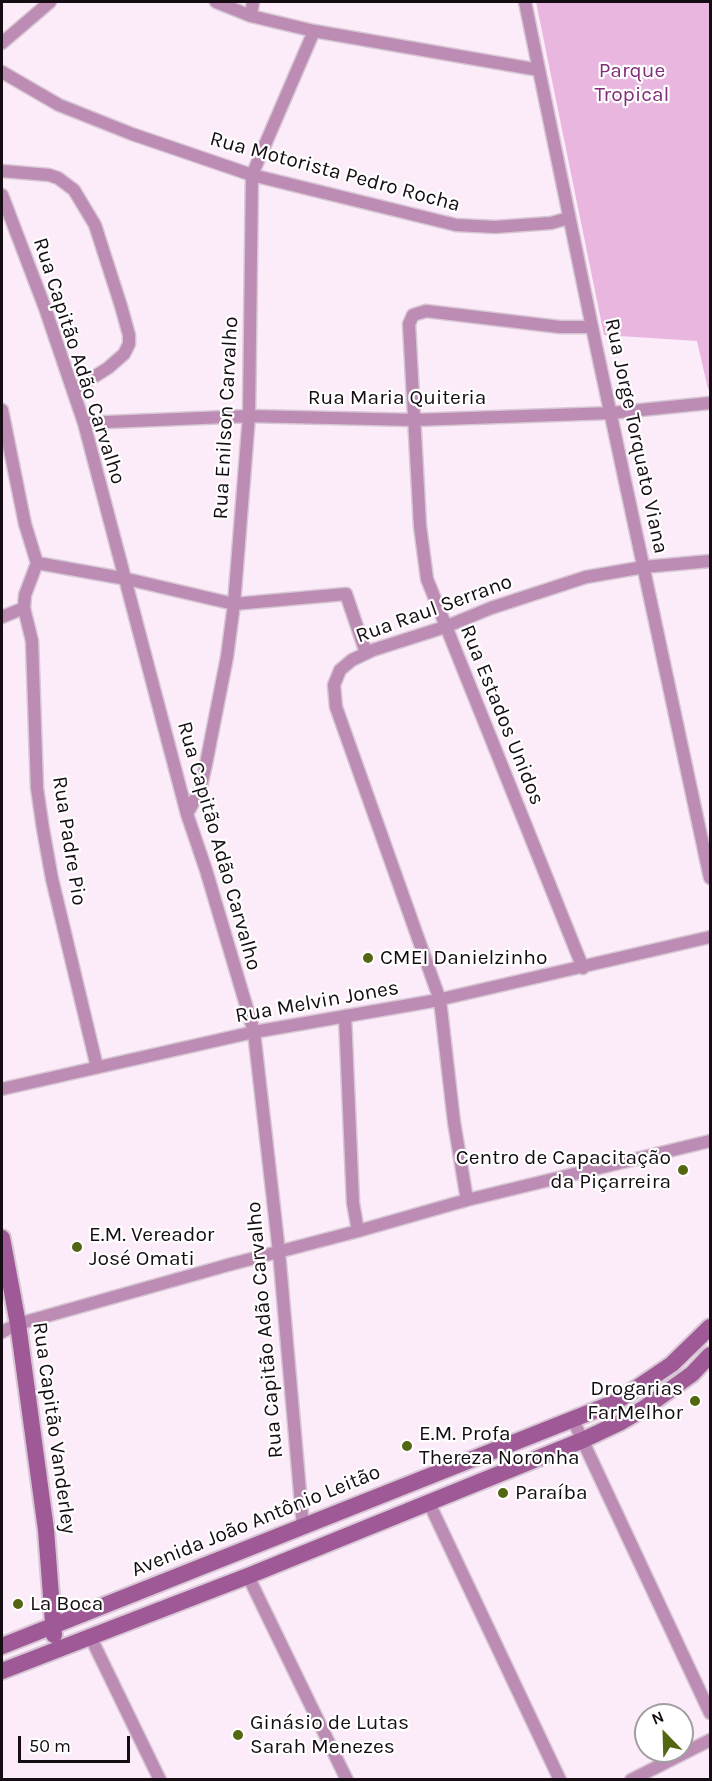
<!DOCTYPE html>
<meta charset="utf-8">
<style>
body{margin:0}
#map{position:relative;width:712px;height:1781px;overflow:hidden;background:#fcebf9;font-family:Karla,sans-serif}
canvas{display:block}
.frame{position:absolute;inset:0;border:3px solid #150d13;pointer-events:none}
.north{position:absolute;left:634px;top:1703px;width:60px;height:60px;box-sizing:border-box;background:#fff;border:2px solid #a19ea1;border-radius:50%;rotate:337deg;font-size:16px;font-weight:700;line-height:24px;text-align:center;color:#150d13}
.north::after{content:'';display:block;margin:auto;width:21px;height:27px;background:#536611;clip-path:polygon(50% 0,100% 100%,50% 72%,0 100%)}
.scale{position:absolute;left:18px;top:1736px;width:112px;height:27px;box-sizing:border-box;border:3px solid #150d13;border-top:0;padding-left:8px;font-size:18px;line-height:21px;white-space:nowrap;color:#150d13;-webkit-text-stroke:4px #fff;paint-order:stroke}
</style>
<div id="map">
<canvas width="712" height="1781"></canvas>
<div class="frame"></div>
<div class="north">N</div>
<div class="scale">50 m</div>
</div>
<script>
const g = document.querySelector('canvas').getContext('2d');
g.lineJoin = 'round';
function fill(path, color) {
  g.fillStyle = color;
  g.fill(path, 'evenodd');
}
function poly(rows) {
  const path = new Path2D();
  for (const r of rows) {
    path.moveTo(r[0], r[1]);
    for (let i = 2; i < r.length; i += 2) path.lineTo(r[i], r[i + 1]);
  }
  return path;
}
function strokePath(path, color, width, dash) {
  g.strokeStyle = color;
  g.lineWidth = width;
  g.lineCap = dash ? 'butt' : 'round';
  g.setLineDash(dash || []);
  g.stroke(path);
}
function label(font, color, halo, rows, align = 'center') {
  g.font = font + ' Karla,sans-serif';
  g.lineWidth = 4.5;
  g.setLineDash([]);
  g.textBaseline = 'middle';
  g.strokeStyle = halo;
  g.fillStyle = color;
  for (const [text, x, y, turn = 0] of rows) {
    g.save();
    g.translate(x, y);
    g.rotate((+turn || 0) * Math.PI / 180);
    g.textAlign = isNaN(turn) ? turn : align;
    if (halo) g.strokeText(text, 0, 0);
    g.fillText(text, 0, 0);
    g.restore();
  }
}
const green = poly([
 [536,2,710,2,710,389,708,389,697,341,604,335]
]);
const street = poly([
 [216,2,251,16,314,31,539,70],
 [525,2,592,327,710,878],
 [251,16,253,2],
 [2,43,50,2],
 [2,72,59,105,132,134,252,175,456,225,495,227,551,223,569,218],
 [2,171,49,175,58,178,74,190,95,225,121,306,129,335,129,344,124,354,108,368,73,390],
 [2,195,45,308,84,423,187,814,206,870,254,1032,279,1252,303,1527],
 [2,410,25,524,37,563,25,595,24,608,32,641,37,788,43,829,52,879,97,1067],
 [84,423,249,416,414,420,611,413,710,403],
 [37,563,127,579,234,604,346,594,366,653],
 [2,617,24,608],
 [187,814,200,790,206,764,227,657,234,604,249,416,252,175,314,31],
 [583,968,427,579,420,526,409,324,413,315,426,311,560,327,592,327],
 [345,1016,353,1203,358,1231],
 [2,1089,254,1032,433,1001,710,937],
 [467,1200,454,1122,440,1000,336,707,334,685,340,670,352,660,373,650,445,627,491,608,586,577,644,567,710,561],
 [2,1332,18,1324,228,1265,358,1231,467,1200,710,1141],
 [573,1420,710,1713],
 [429,1503,560,1780],
 [248,1576,347,1780],
 [90,1636,160,1780],
 [631,1780,710,1740]
]);
const secondary = poly([
 [2,1238,18,1324,46,1530,54,1635],
 [2,1646,616,1402,672,1364,710,1327],
 [2,1671,248,1576,583,1440,619,1423,643,1409,692,1374,710,1355]
]);
const markers = [
 [368,958,6,"#536611"],
 [683,1170,6,"#536611"],
 [77,1247,6,"#536611"],
 [695,1401,6,"#536611"],
 [407,1446,6,"#536611"],
 [503,1493,6,"#536611"],
 [18,1604,6,"#536611"],
 [238,1735,6,"#536611"]
];
const parkNames = [
 ["Parque",632,71],
 ["Tropical",632,95]
];
const streetNames = [
 ["Rua Motorista Pedro Rocha",335,172,15],
 ["Rua Capitão Adão Carvalho",79,361,72],
 ["Rua Maria Quiteria",397,398],
 ["Rua Enilson Carvalho",226,418,-87],
 ["Rua Jorge Torquato Viana",636,436,78],
 ["Rua Raul Serrano",434,609,-20],
 ["Rua Estados Unidos",502,715,68],
 ["Rua Padre Pio",69,841,81],
 ["Rua Capitão Adão Carvalho",219,846,74],
 ["Rua Melvin Jones",317,1002,-10],
 ["Rua Capitão Adão Carvalho",265,1330,-95],
 ["Rua Capitão Vanderley",54,1428,82],
 ["Avenida João Antônio Leitão",256,1521,-22]
];
const poiNames = [
 ["CMEI Danielzinho",380,958],
 ["Centro de Capacitação",671,1158,"right"],
 ["da Piçarreira",671,1182,"right"],
 ["E.M. Vereador",89,1235],
 ["José Omati",89,1259],
 ["Drogarias",683,1389,"right"],
 ["FarMelhor",683,1413,"right"],
 ["E.M. Profª",419,1434],
 ["Thereza Noronha",419,1458],
 ["Paraíba",515,1493],
 ["La Boca",30,1604],
 ["Ginásio de Lutas",250,1723],
 ["Sarah Menezes",250,1747]
];
fill(green, '#e9b6e0');
strokePath(street, '#d7c7d4', 15);
strokePath(secondary, '#d7c7d4', 20);
strokePath(street, '#bc8cb4', 12);
strokePath(secondary, '#9f5996', 16);
for (const [x, y, r, color] of markers) {
  const dot = new Path2D();
  dot.arc(x, y, r, 0, 2 * Math.PI);
  g.fillStyle = color;
  g.fill(dot);
  strokePath(dot, '#fff', 2);
}
label('21px', '#812d78', '#fff', parkNames);
label('21px', '#150d13', '#fff', streetNames);
label('21px', '#150d13', '#fff', poiNames, 'left');
</script>
